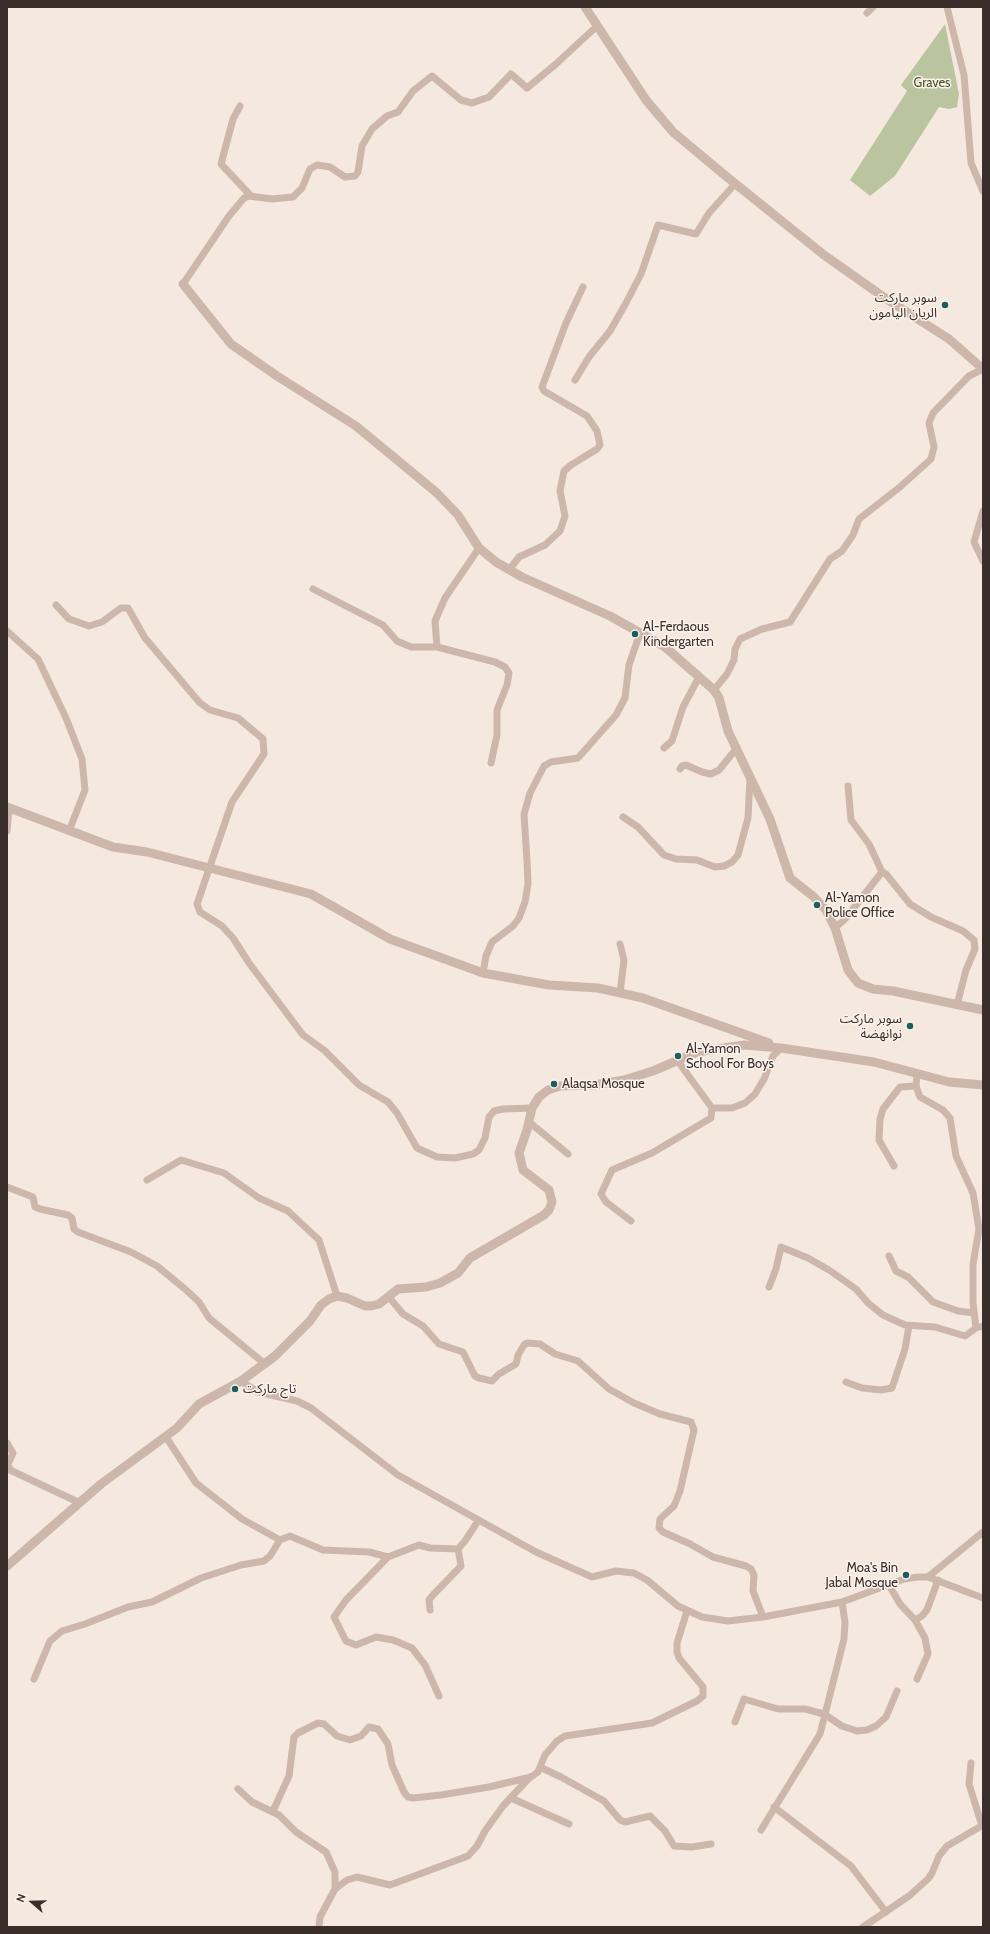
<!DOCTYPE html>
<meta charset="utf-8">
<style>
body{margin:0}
#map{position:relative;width:990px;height:1934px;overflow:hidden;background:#f4e8df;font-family:Cabin,sans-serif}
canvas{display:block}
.frame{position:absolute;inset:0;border:8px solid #3a2e2a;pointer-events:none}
.north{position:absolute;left:12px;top:1882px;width:40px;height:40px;-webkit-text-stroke:3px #fbf3ec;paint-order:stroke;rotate:290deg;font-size:11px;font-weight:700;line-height:16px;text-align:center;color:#3a2e2a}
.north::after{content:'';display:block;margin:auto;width:14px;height:18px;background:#3a2e2a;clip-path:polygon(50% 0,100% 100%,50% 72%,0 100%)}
</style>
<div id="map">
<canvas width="990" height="1934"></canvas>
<div class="frame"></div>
<div class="north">N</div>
</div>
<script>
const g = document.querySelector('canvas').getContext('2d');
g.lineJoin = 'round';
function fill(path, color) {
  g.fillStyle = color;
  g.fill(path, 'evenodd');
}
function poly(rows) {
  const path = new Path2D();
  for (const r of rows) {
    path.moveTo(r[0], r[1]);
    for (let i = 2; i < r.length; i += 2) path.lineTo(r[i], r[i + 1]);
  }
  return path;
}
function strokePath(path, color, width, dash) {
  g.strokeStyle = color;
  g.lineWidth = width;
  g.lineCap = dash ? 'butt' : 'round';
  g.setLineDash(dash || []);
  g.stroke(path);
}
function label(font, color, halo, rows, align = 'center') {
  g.font = font + ' Cabin,"Noto Sans Arabic",sans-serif';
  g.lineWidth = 3;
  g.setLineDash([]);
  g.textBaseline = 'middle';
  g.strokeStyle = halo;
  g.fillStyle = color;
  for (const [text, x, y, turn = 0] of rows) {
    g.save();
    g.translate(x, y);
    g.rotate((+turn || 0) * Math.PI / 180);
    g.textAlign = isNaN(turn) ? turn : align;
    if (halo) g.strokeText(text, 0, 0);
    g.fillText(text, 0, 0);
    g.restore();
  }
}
const green = poly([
 [945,24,959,94,957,107,949,109,939,107,895,176,870,196,850,180,907,91,901,85]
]);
const minor = poly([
 [947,7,964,75,971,163,983,191],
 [867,13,873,7],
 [240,106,233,119,221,164,251,196],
 [183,284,229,216,244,198,249,196,272,199,293,197,302,188,310,169,317,165,330,167,345,177,355,176,358,172,362,146,372,129,387,116,398,112,413,91,432,76,461,100,472,103,489,97,511,74,527,88,556,64,597,26],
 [575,380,589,357,610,331,626,303,641,274,658,225,696,234,709,213,735,184],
 [983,511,974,542,983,561],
 [479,548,445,598,435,621,437,647,495,662,505,667,509,673,507,685,497,710,497,735,491,763],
 [509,570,519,557,545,545,560,531,565,516,560,491,564,471,571,465,597,449,600,445,597,431,587,416,544,391,542,387,566,323,583,287],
 [313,589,383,625,397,641,411,647,437,647],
 [56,605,69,619,89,626,102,622,121,608,128,608,145,638,200,703,210,710,238,718,263,739,264,754,232,802,197,904,200,912,222,926,233,938,249,963,303,1035,324,1050,359,1085,388,1102,397,1113,417,1148,437,1157,455,1158,473,1154,479,1150,485,1138,489,1117,494,1111,503,1109,532,1108],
 [7,631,38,659,66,718,82,759,85,790,69,831],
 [714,690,727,674,734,660,735,649,740,639,762,629,790,622,830,559,842,551,853,535,859,519,900,487,931,459,934,447,929,423,933,413,969,376,983,369],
 [664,748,672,741,683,707,699,677],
 [680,769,682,766,686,765,702,772,711,774,719,770,736,749],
 [848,786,851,820,869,844,882,872],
 [623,817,638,827,664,855,676,859,697,860,715,867,724,866,732,862,738,855,748,818,750,778],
 [7,831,9,808],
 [835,928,845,919,882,872,886,874,910,904,931,917,963,931,974,940,975,949,966,970,957,1005],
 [483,973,486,956,492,942,513,926,519,918,525,902,528,884,527,861,524,814,530,793,544,766,551,762,578,758,616,715,625,698,629,665,640,633],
 [620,993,624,960,620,944],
 [917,1073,916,1086,920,1097,943,1110,950,1118,956,1156,973,1193,979,1229,973,1264,973,1303,976,1328],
 [712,1108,732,1108,745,1103,755,1094,764,1079,773,1056,781,1048],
 [529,1122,568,1154],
 [894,1166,879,1140,880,1119,883,1109,900,1087,916,1086],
 [147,1180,181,1160,224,1173,259,1198,288,1211,319,1240,337,1296],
 [7,1187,33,1197,35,1207,40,1209,68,1215,72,1218,74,1229,78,1232,131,1252,157,1266,185,1289,199,1302,209,1318,265,1364],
 [631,1221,606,1202,601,1194,612,1170,652,1153,711,1118,712,1108,677,1060],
 [889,1256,896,1271,908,1277,933,1302,958,1311,974,1313],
 [769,1287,776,1269,781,1247,808,1258,829,1270,856,1289,868,1303,883,1315,905,1325,935,1327,965,1336,976,1328,983,1326],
 [388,1296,403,1314,423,1326,439,1344,463,1352,475,1376,479,1378,492,1381,499,1374,516,1364,518,1355,524,1345,527,1343,540,1344,555,1354,578,1361,609,1389,634,1403,660,1414,691,1422,694,1430,680,1491,674,1506,660,1519,659,1528,663,1532,690,1544,713,1557,746,1566,751,1569,754,1575,753,1591,763,1617],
 [241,1381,258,1392,297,1401,311,1408,398,1475,536,1552,592,1577,616,1571,634,1573,647,1580,678,1606,702,1617,728,1621,763,1617,842,1602,904,1579,918,1577,928,1577,983,1598],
 [846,1382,862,1388,881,1390,892,1388,905,1349,909,1326],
 [166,1437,196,1483,242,1519,280,1540],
 [7,1443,13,1453,8,1464,10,1470,80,1503],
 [388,1557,346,1600,334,1617,346,1641,356,1645,376,1637,393,1640,412,1648,425,1665,439,1696],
 [928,1577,983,1532],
 [889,1585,900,1604,915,1620,922,1616,927,1610,938,1580],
 [430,1610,429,1600,433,1595,461,1566,458,1549],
 [915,1620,925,1638,928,1654,917,1679],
 [34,1679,50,1641,62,1631,85,1624,128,1607,152,1602,201,1578,241,1565,264,1561,270,1556,280,1540,290,1536,323,1550,369,1552,388,1557,419,1545,430,1548,458,1549,465,1541,478,1521],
 [735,1722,744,1699,778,1709,805,1709,824,1714,842,1726,857,1731,867,1730,876,1726,886,1717,897,1691],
 [971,1763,969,1784,982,1826],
 [540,1767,561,1777,604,1801,620,1820,625,1822,650,1816,665,1831,674,1846,692,1847,711,1844],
 [238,1789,252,1802,279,1815,296,1832,326,1852,335,1872,335,1889],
 [511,1798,569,1824],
 [774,1807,851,1866,886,1912],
 [273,1811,289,1776,294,1737,298,1733,318,1723,324,1724,337,1736,350,1740,361,1736,369,1727,378,1729,388,1744,392,1765,404,1792,408,1797,413,1798,441,1795,489,1787,531,1777,538,1772,545,1755,557,1741,565,1736,652,1723,697,1701,703,1696,703,1687,679,1658,677,1652,677,1643,687,1611],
 [761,1830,820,1734,844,1639,845,1622,842,1602],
 [319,1927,320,1917,335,1889,347,1880,357,1877,390,1885,468,1856,477,1846,485,1831,503,1806,530,1777],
 [863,1927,909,1896,928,1879,932,1873,939,1856,947,1846,983,1825]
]);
const tertiary = poly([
 [585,7,646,100,673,132,727,177,824,255,885,298,949,339,983,369],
 [183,284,231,344,277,376,356,426,437,493,458,515,479,548,496,562,522,577,610,616,665,647,714,690,719,698,728,731,770,819,790,878,814,897,826,910,835,928,848,970,858,983,873,989,893,991,983,1010],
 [7,807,113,847,147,852,311,894,390,939,483,973,549,985,598,988,643,998,769,1043],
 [7,1566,101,1484,177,1428,199,1404,241,1381,275,1356,310,1321,321,1305,329,1299,337,1296,347,1298,365,1306,371,1306,379,1304,398,1289,426,1287,440,1283,458,1273,470,1258,544,1215,549,1210,552,1202,549,1190,523,1170,519,1153,527,1130,532,1108,539,1097,548,1090,560,1086,594,1085,624,1080,653,1071,697,1052,744,1045,781,1048,874,1062,949,1082,983,1085]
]);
const markers = [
 [945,305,4,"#1e5d5c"],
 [635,634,4,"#1e5d5c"],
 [817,905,4,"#1e5d5c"],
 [910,1026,4,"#1e5d5c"],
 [678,1056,4,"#1e5d5c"],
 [554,1084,4,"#1e5d5c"],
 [235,1389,4,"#1e5d5c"],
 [906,1575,4,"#1e5d5c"]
];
const parkNames = [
 ["Graves",932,83]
];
const poiNames = [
 ["سوبر ماركت",937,298,"right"],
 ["الريان اليامون",937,313,"right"],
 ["Al-Ferdaous",643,627],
 ["Kindergarten",643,642],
 ["Al-Yamon",825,898],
 ["Police Office",825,913],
 ["سوبر ماركت",902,1019,"right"],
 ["نوانهضة",902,1034,"right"],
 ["Al-Yamon",686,1049],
 ["School For Boys",686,1064],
 ["Alaqsa Mosque",562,1084],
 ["تاج ماركت",243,1389],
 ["Moa's Bin",898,1568,"right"],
 ["Jabal Mosque",898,1583,"right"]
];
fill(green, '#bac49e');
strokePath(minor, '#cdb7aa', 7);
strokePath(tertiary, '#cdb7aa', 9);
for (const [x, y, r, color] of markers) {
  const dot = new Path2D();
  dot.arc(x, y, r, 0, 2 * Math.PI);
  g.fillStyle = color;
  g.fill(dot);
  strokePath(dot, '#fbf3ec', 1.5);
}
label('13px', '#4c592d', '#fbf3ec', parkNames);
label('13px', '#3a2e2a', '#fbf3ec', poiNames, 'left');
</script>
